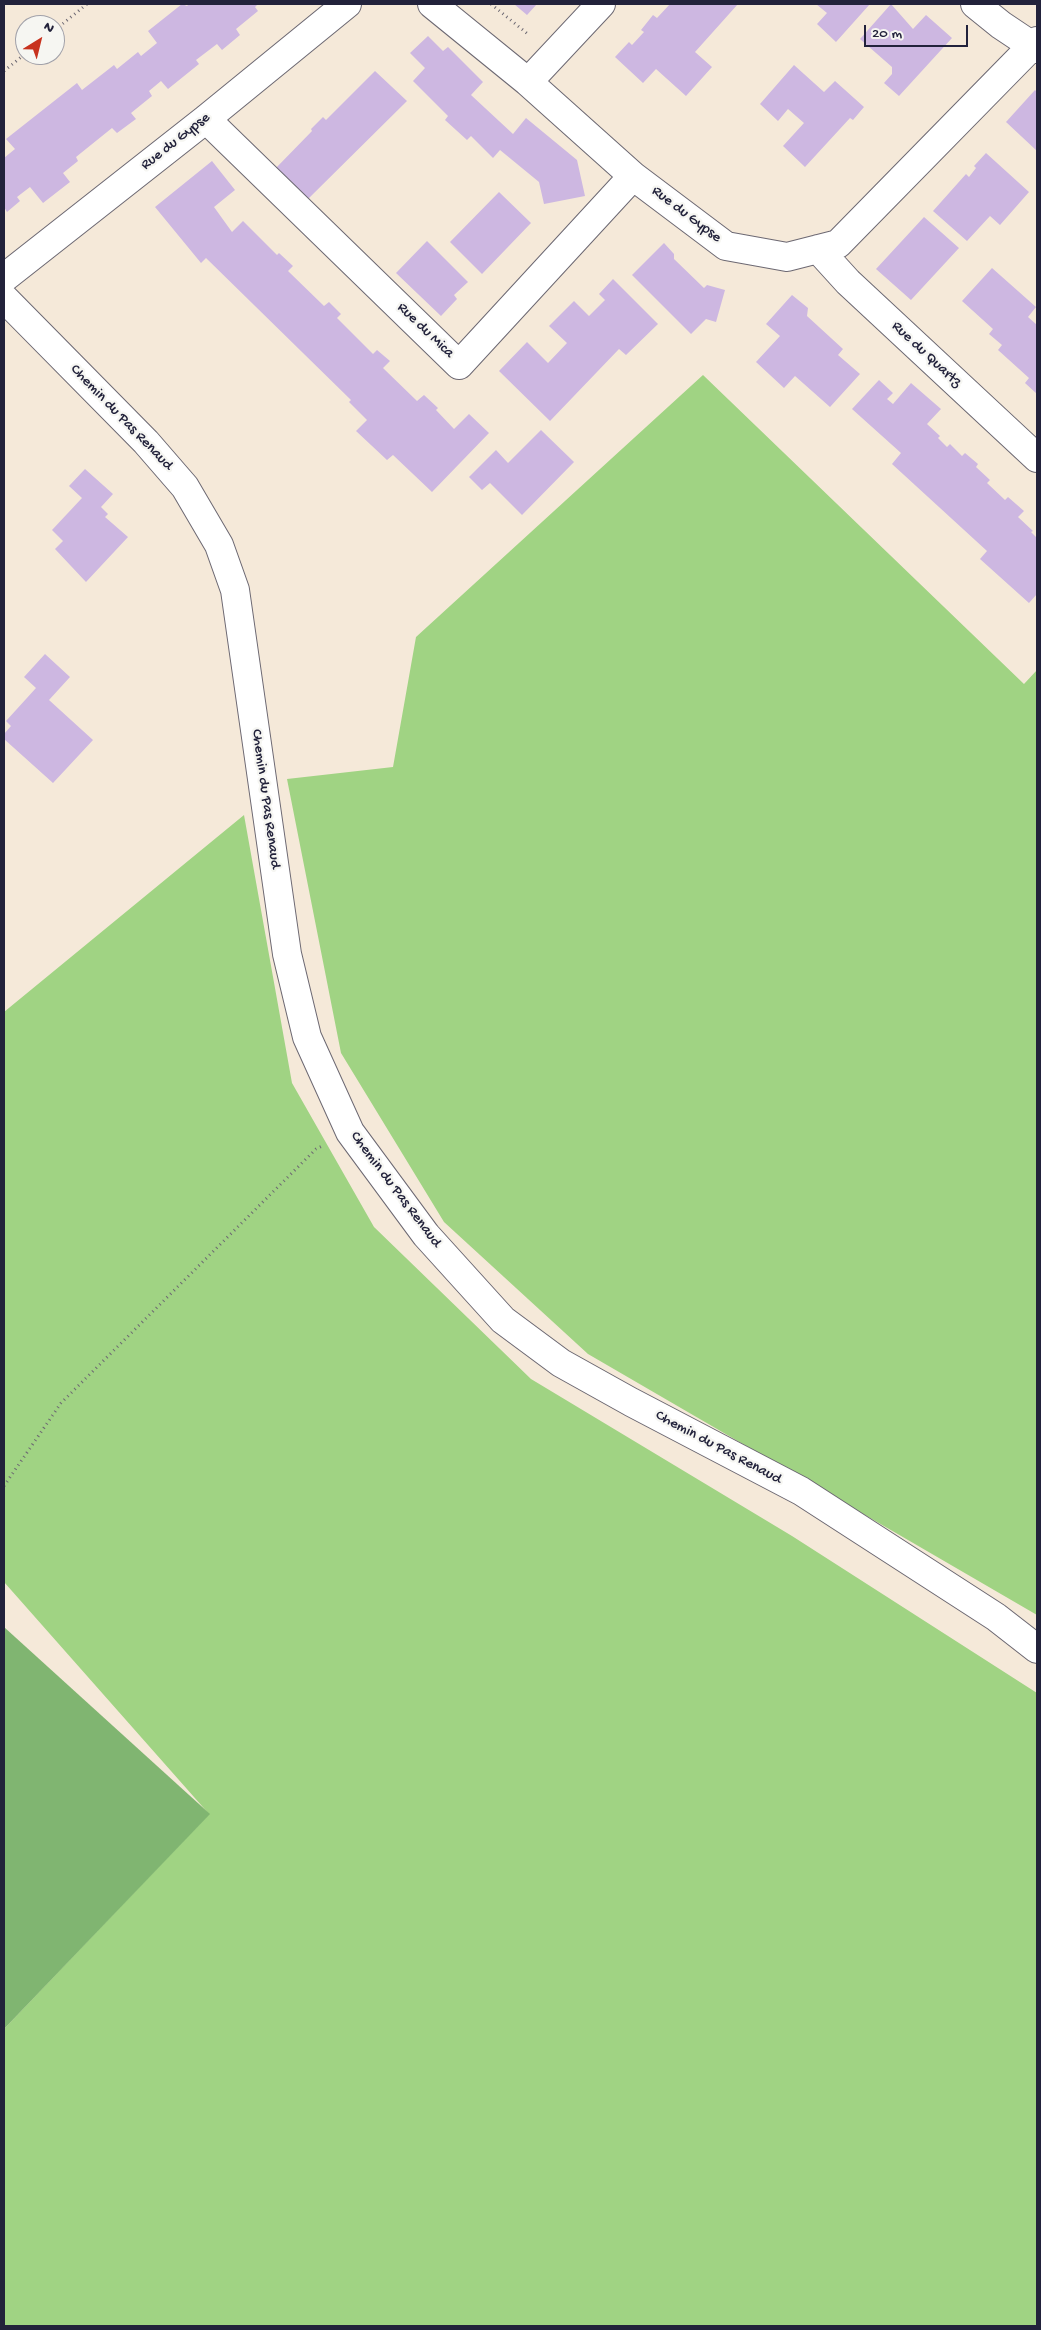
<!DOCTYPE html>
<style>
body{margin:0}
#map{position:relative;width:1041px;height:2330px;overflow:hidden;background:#f5e9d9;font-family:"Gochi Hand",sans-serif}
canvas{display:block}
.frame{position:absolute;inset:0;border:5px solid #22223b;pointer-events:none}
.north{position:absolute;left:15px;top:15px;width:50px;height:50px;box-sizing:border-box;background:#f6f6f2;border:1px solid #a1a1a9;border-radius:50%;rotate:36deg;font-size:14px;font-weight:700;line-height:20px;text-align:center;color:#22223b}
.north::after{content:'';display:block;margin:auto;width:18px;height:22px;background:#c8321e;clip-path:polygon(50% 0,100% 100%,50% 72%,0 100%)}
.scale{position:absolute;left:864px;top:25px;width:104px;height:22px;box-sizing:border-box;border:2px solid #22223b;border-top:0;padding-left:6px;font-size:15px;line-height:18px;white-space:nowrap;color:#22223b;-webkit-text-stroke:4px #f6f6f2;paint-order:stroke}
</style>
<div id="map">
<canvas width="1041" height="2330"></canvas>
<div class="frame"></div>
<div class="north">N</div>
<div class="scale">20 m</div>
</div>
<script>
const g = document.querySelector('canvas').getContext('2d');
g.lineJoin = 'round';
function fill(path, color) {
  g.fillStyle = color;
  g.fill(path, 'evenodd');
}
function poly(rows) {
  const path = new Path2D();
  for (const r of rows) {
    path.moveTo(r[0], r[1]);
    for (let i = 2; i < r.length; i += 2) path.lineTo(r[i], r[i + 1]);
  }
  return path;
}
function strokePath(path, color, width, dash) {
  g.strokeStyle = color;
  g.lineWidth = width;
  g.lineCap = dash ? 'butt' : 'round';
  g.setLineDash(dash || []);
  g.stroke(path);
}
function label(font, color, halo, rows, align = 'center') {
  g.font = font + ' "Gochi Hand",sans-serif';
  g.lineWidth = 4.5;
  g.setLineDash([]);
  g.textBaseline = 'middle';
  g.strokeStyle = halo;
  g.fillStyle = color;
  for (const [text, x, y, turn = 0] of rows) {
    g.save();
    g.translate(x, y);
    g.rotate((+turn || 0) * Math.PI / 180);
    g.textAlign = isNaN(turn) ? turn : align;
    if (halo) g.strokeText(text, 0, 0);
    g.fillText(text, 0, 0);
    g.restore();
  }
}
const green = poly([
 [703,375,1024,684,1037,670,1037,1615,588,1354,444,1222,341,1053,287,779,393,767,416,637],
 [244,815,292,1083,374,1227,531,1379,792,1536,1037,1693,1037,2326,4,2326,4,2029,209,1814,4,1582,4,1012]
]);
const forest = poly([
 [4,1627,210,1814,4,2029]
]);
const building = poly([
 [182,4,187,6,189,4,258,4,255,7,258,11,236,29,240,35,222,50,217,44,196,60,199,64,168,89,161,81,149,91,152,96,131,113,136,119,117,133,112,128,76,157,78,161,63,173,70,182,43,203,30,187,17,197,20,201,7,212,4,207,4,158,15,149,6,139,77,83,82,90,114,65,117,69,138,52,141,56,157,43,148,31],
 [514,4,537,4,527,15],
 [670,4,738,4,695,52,712,67,686,96,656,69,643,83,615,57,629,42,632,45,644,32,641,30,653,15,657,18],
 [816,4,870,4,836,42,817,24,827,13],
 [891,4,913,29,926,15,952,38,899,96,884,83,892,74,892,67,860,39],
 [428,36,443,51,448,47,483,82,471,95,513,134,526,118,577,160,585,196,544,204,539,182,500,150,493,158,471,136,467,140,445,120,448,116,413,81,425,68,410,53],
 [794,65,824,92,835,81,864,107,853,120,850,118,805,167,783,146,804,123,788,109,778,121,760,104],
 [375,71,407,101,307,200,275,169,312,131,311,129,323,117,326,120],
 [1035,90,1037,92,1037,151,1006,122],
 [986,153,1029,192,1000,225,990,216,967,241,933,211,966,174,969,177,976,168,974,166],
 [212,161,235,190,214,207,232,232,243,221,277,255,279,253,293,266,288,271,324,306,329,302,341,314,337,318,373,354,377,350,390,361,383,368,417,401,424,395,438,408,436,410,454,429,469,414,489,433,432,492,393,455,387,460,356,431,367,420,349,402,351,400,206,258,201,263,155,207],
 [499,192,531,223,482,274,450,242],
 [924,217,959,248,911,300,876,269],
 [427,241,468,282,454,295,457,299,441,316,396,273],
 [664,243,674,254,674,259,704,288,707,285,725,290,716,322,706,319,691,334,632,275],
 [992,268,1036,307,1028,317,1037,325,1037,394,1025,383,1029,378,998,350,1002,345,989,334,993,329,962,301],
 [613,279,658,324,626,355,619,349,550,421,499,371,527,342,548,363,567,343,549,326,574,301,589,316,605,300,599,294],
 [792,295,808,308,807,316,843,349,838,355,860,374,830,407,795,376,784,388,756,362,780,336,766,324],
 [879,380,893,393,887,399,893,404,911,383,941,409,927,424,940,436,938,438,947,447,950,444,962,456,965,453,978,464,976,467,990,480,987,483,1005,500,1008,497,1024,511,1018,517,1033,531,1031,532,1037,538,1037,594,1029,603,980,559,987,551,892,464,901,453,852,409],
 [541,430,574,462,522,515,490,483,482,490,469,477,496,450,508,463],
 [85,469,113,494,101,507,108,514,105,517,128,537,86,582,55,549,63,541,52,530,82,498,69,486],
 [45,654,70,677,49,700,93,740,53,783,4,739,4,734,11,726,6,721,36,688,24,677]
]);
const path = poly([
 [491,4,529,35],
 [55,30,87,4],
 [4,71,25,54],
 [4,1486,61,1403,316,1149,322,1146]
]);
const minor = poly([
 [432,4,528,82,633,176,726,246,787,257,838,244,1037,41],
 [975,4,1001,25,1037,49],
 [528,82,601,4],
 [206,119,459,365,633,176],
 [818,249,848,282,1037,458],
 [4,278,206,119,347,4],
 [4,298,146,442,185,487,219,545,235,590,287,954,307,1037,350,1132,426,1235,503,1320,561,1363,631,1402,801,1491,996,1617,1037,1649]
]);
const streetNames = [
 ["Rue du Gypse",176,142,-38],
 ["Rue du Gypse",686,215,37],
 ["Rue du Mica",425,331,44],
 ["Rue du Quartz",926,355,43],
 ["Chemin du Pas Renaud",121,418,46],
 ["Chemin du Pas Renaud",265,799,82],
 ["Chemin du Pas Renaud",395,1190,53],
 ["Chemin du Pas Renaud",718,1448,28]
];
fill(green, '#a0d383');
fill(forest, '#80b571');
fill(building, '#cdb7e1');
strokePath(minor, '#6c6872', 30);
strokePath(path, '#6c6872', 3, [1, 4]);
strokePath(minor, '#fff', 28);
label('15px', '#22223b', '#f6f6f2', streetNames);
</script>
